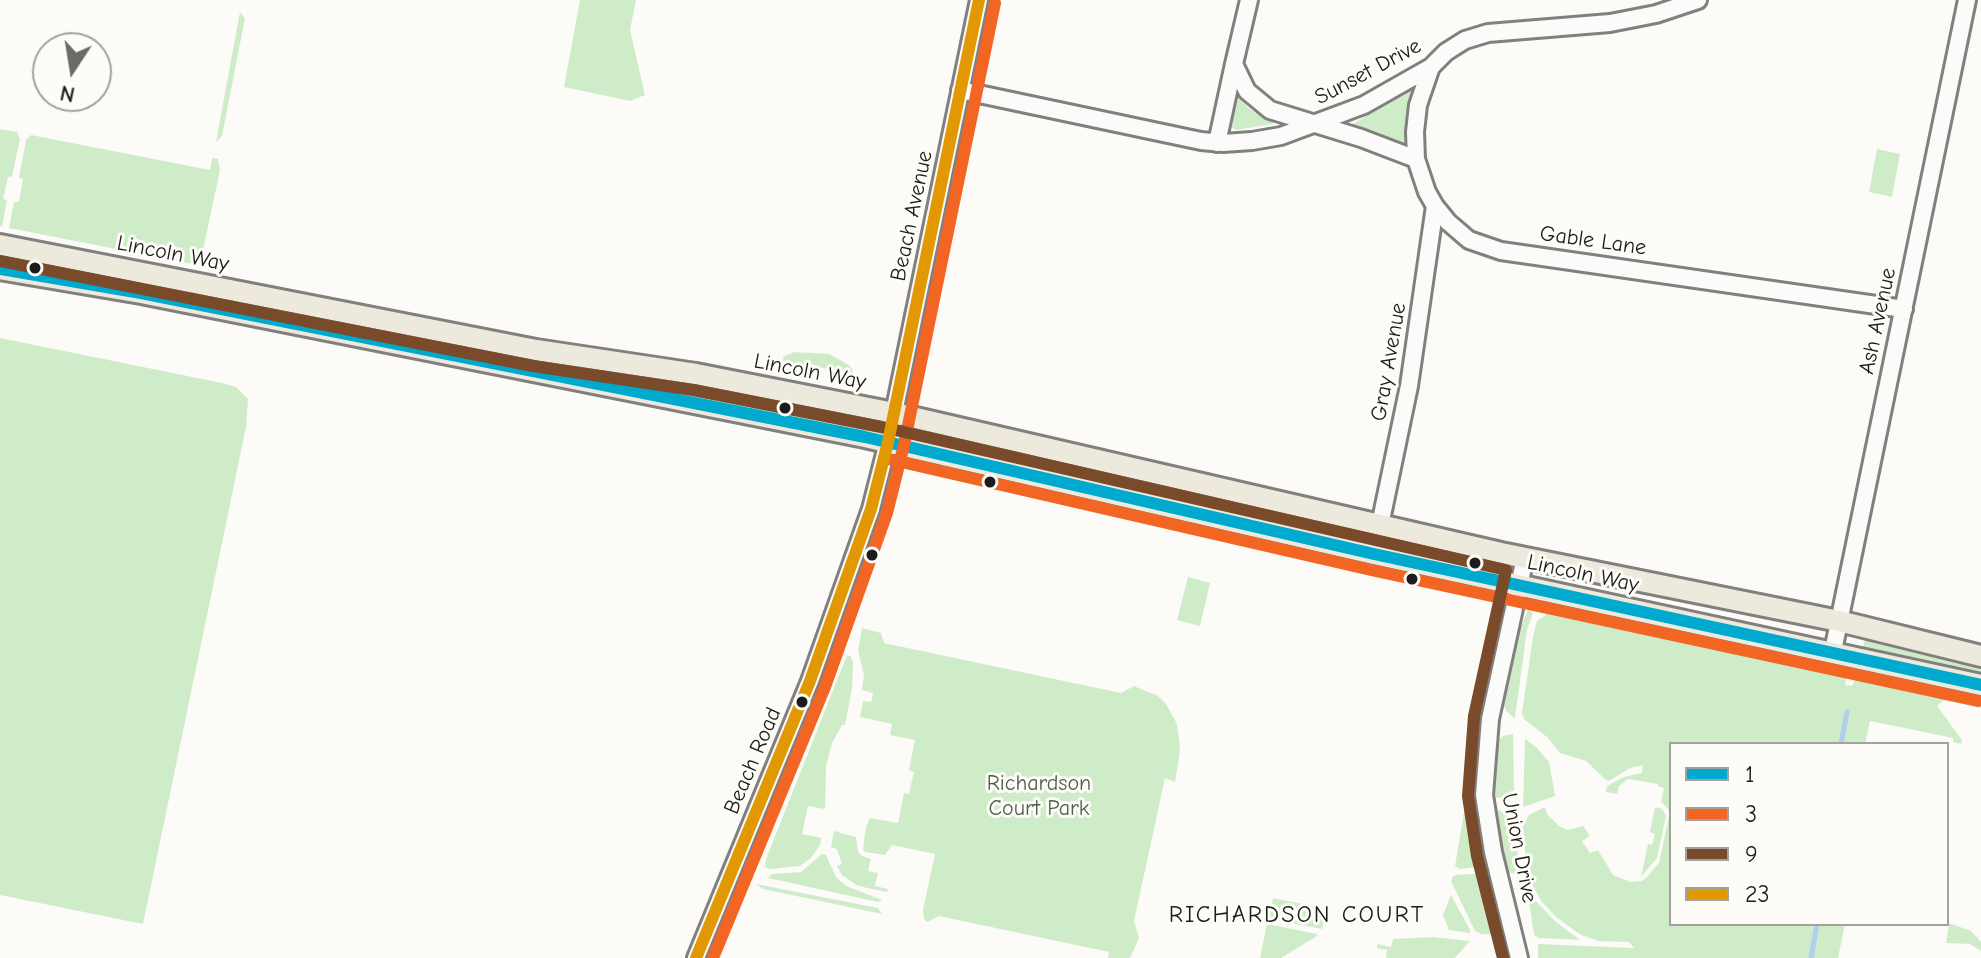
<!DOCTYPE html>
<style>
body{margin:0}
#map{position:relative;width:1981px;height:958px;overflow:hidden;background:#fcfbf8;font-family:"Comic Neue",sans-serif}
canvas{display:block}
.legend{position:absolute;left:1669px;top:742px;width:280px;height:184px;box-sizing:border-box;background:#fdfcf7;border:2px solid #a3a29f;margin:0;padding:10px 14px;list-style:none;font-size:24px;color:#1c1c1c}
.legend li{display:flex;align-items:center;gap:16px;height:40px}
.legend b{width:40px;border:2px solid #a3a29f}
.north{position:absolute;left:32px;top:32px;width:80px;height:80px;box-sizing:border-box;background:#fdfcf7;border:2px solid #a3a29f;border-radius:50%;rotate:192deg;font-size:22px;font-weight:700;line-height:32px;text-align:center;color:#1c1c1c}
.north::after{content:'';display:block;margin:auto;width:28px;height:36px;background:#6a6a69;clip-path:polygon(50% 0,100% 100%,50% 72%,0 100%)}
</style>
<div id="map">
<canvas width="1981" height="958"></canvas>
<ul class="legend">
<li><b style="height:10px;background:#00a9ce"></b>1</li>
<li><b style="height:10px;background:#f26522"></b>3</li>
<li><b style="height:10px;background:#7a4b2a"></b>9</li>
<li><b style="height:10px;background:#e19803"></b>23</li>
</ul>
<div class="north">N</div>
</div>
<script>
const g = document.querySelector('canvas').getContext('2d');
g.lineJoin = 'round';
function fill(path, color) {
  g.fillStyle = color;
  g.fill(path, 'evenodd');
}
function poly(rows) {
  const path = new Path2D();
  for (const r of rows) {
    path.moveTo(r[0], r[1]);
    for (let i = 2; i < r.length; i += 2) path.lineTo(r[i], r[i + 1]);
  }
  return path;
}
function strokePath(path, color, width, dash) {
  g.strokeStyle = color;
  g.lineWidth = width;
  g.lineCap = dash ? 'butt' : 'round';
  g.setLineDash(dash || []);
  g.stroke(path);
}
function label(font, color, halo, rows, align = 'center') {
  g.font = font + ' "Comic Neue",sans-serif';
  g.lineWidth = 6;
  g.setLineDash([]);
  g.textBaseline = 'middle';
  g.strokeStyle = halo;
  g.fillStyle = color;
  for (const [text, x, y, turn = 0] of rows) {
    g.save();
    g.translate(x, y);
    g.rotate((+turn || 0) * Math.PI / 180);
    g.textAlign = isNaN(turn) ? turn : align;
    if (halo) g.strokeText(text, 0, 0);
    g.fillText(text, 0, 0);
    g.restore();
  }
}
const green = poly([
 [580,0,636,0,630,30,645,95,630,101,564,87],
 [240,12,245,18,222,136,216,142],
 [1415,87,1418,89,1409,150,1351,128,1351,125],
 [1238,98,1251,110,1272,120,1273,124,1236,130,1231,127],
 [0,129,17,132,20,139,12,176,8,177,3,199,7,200,2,227,0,226],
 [31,135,210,170,212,158,218,159,220,170,201,260,198,264,187,263,9,228,14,202,19,202,23,179,19,178,26,140],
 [1877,149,1900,154,1892,197,1869,192],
 [0,338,222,383,236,387,248,399,246,427,143,924,0,895],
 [794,352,829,354,849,365,853,371,851,375,840,377,835,373,834,367,828,365,826,369,810,364,807,368,785,367,783,357],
 [1037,460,1073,464,1494,561,1492,572,1036,465],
 [1188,577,1210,583,1200,626,1177,620],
 [1544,599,1850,664,1849,671,1542,605],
 [1528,609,1533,613,1527,630,1515,718,1507,712,1501,700,1509,660],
 [1547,614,1847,676,1845,685,1852,686,1856,678,1981,705,1981,708,1944,700,1937,706,1962,740,1961,744,1953,742,1953,738,1870,721,1865,744,1671,744,1671,924,1845,924,1838,958,1538,958,1538,944,1634,948,1629,942,1599,941,1581,935,1556,917,1542,902,1527,876,1523,826,1529,815,1545,807,1547,814,1559,826,1567,830,1583,826,1590,836,1582,841,1590,853,1598,850,1613,875,1631,882,1642,881,1647,877,1659,863,1669,816,1669,810,1661,802,1664,788,1658,786,1658,784,1628,779,1619,786,1617,794,1606,792,1607,786,1624,777,1642,773,1643,765,1630,768,1609,781,1606,780,1586,761,1560,753,1547,737,1524,719,1522,713,1533,637,1537,621],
 [862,628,881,633,884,643,1121,693,1134,686,1158,696,1166,704,1177,724,1180,748,1178,764,1175,782,1165,778,1134,921,1139,938,1130,958,1108,958,1109,952,939,916,927,922,924,919,923,910,935,854,892,845,885,855,865,852,863,849,866,827,870,818,898,823,904,793,909,794,911,784,914,772,909,770,915,740,890,735,892,724,860,717,863,701,871,702,873,693,862,690,864,674,858,651],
 [1865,638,1981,668,1981,675,1863,648],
 [841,639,840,650,843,651,826,695,760,859,753,863],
 [847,655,851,657,853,662,852,688,845,725,842,725,832,743,826,766,825,809,808,806,802,834,821,838,820,845,811,858,800,866,770,869,765,867,766,859],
 [1875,671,1981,694,1981,701,1890,680],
 [1513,734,1514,792,1513,796,1494,798,1496,742,1503,736],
 [1525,739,1537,748,1549,762,1555,796,1523,807],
 [1468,789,1475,793,1478,825,1487,866,1460,869,1455,866],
 [1655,807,1662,809,1666,816,1657,858,1641,877,1648,844,1652,845,1655,834,1650,832],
 [1494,808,1506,814,1516,826,1519,875,1508,872],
 [834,831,856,837,858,852,862,856,871,859,868,871,878,873,875,886,888,889,887,892,858,886,842,875,837,866,842,864,837,849,831,847],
 [822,854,826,855,836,877,846,886,882,900,878,902,768,878,772,874,801,872],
 [1489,873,1503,935,1481,934,1475,931,1451,881,1453,876,1457,875],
 [756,884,878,908,882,914,763,889],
 [1528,893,1556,922,1580,940,1539,938,1534,935],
 [1451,895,1470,930,1470,933,1449,930,1443,915],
 [1273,898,1327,909,1322,929,1268,919],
 [1949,923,1971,931,1981,942,1981,951,1970,944,1946,943],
 [1267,924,1317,934,1317,936,1281,958,1260,958],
 [1433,937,1470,941,1455,958,1386,958,1387,950,1377,948,1377,944,1391,947,1393,939]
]);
const stream = poly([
 [1841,744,1847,712],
 [1811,958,1817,924]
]);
const minor = poly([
 [1249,0,1234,64,1247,91,1270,110,1361,138,1416,159],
 [1431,67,1418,105,1415,132,1416,159,1427,192,1435,206,1448,222,1469,240,1501,251,1904,309],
 [960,90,1201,141,1223,143,1252,141,1281,136,1364,105,1431,67,1446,52,1465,40,1488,33,1610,23,1656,14,1698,0],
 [1217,143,1234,64],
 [1380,525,1409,386,1435,206],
 [1833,651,1967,0],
 [696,958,810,681,871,509,888,442,979,0],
 [1519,958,1493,852,1484,795,1490,719,1525,558]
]);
const major = poly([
 [0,245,536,350,696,374,894,413,1501,553,1839,621,1981,656],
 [0,269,141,293,865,437,1374,554,1981,685]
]);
const bus1 = poly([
 [0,269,141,293,865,437,1374,554,1981,685]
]);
const bus2 = poly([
 [884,458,1371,570,1978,701],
 [713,958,825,687,887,513,904,445,995,3]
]);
const bus3 = poly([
 [0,261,533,366,693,390,891,429,1506,570,1474,716,1468,796,1477,856,1503,958]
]);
const bus4 = poly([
 [696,958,810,681,871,509,888,442,979,0]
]);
const markers = [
 [35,268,7,"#1c1c1c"],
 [785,408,7,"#1c1c1c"],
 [990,482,7,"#1c1c1c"],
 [872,555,7,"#1c1c1c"],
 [1475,563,7,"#1c1c1c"],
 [1412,579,7,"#1c1c1c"],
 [802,702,7,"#1c1c1c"]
];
const streetNames = [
 ["Sunset Drive",1368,72,-28],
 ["Beach Avenue",912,216,-78],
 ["Gable Lane",1593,241,8],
 ["Lincoln Way",173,254,11],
 ["Ash Avenue",1878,321,-78],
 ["Gray Avenue",1389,362,-80],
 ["Lincoln Way",810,372,11],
 ["Lincoln Way",1583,574,12],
 ["Beach Road",753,761,-67],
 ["Union Drive",1519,848,79]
];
const parkNames = [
 ["Richardson",1039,784],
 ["Court Park",1039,809]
];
const neighbourhoodNames = [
 ["RICHARDSON COURT",1297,915]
];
fill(green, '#cfecc9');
strokePath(stream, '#b0d0ee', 5);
strokePath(minor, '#81807f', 22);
strokePath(major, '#81807f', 26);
strokePath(minor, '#fbfbf9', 16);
strokePath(major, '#edeadd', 20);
strokePath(bus1, '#00a9ce', 12);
strokePath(bus2, '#f26522', 12);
strokePath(bus3, '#7a4b2a', 12);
strokePath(bus4, '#e19803', 12);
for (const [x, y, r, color] of markers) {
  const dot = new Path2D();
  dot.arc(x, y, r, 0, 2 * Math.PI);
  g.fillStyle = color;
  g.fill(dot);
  strokePath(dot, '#fdfcf7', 3);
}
label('22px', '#1c1c1c', '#fdfcf7', streetNames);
label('22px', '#4e604b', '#fdfcf7', parkNames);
g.letterSpacing = '2px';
label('24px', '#1c1c1c', '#fdfcf7', neighbourhoodNames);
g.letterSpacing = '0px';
</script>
